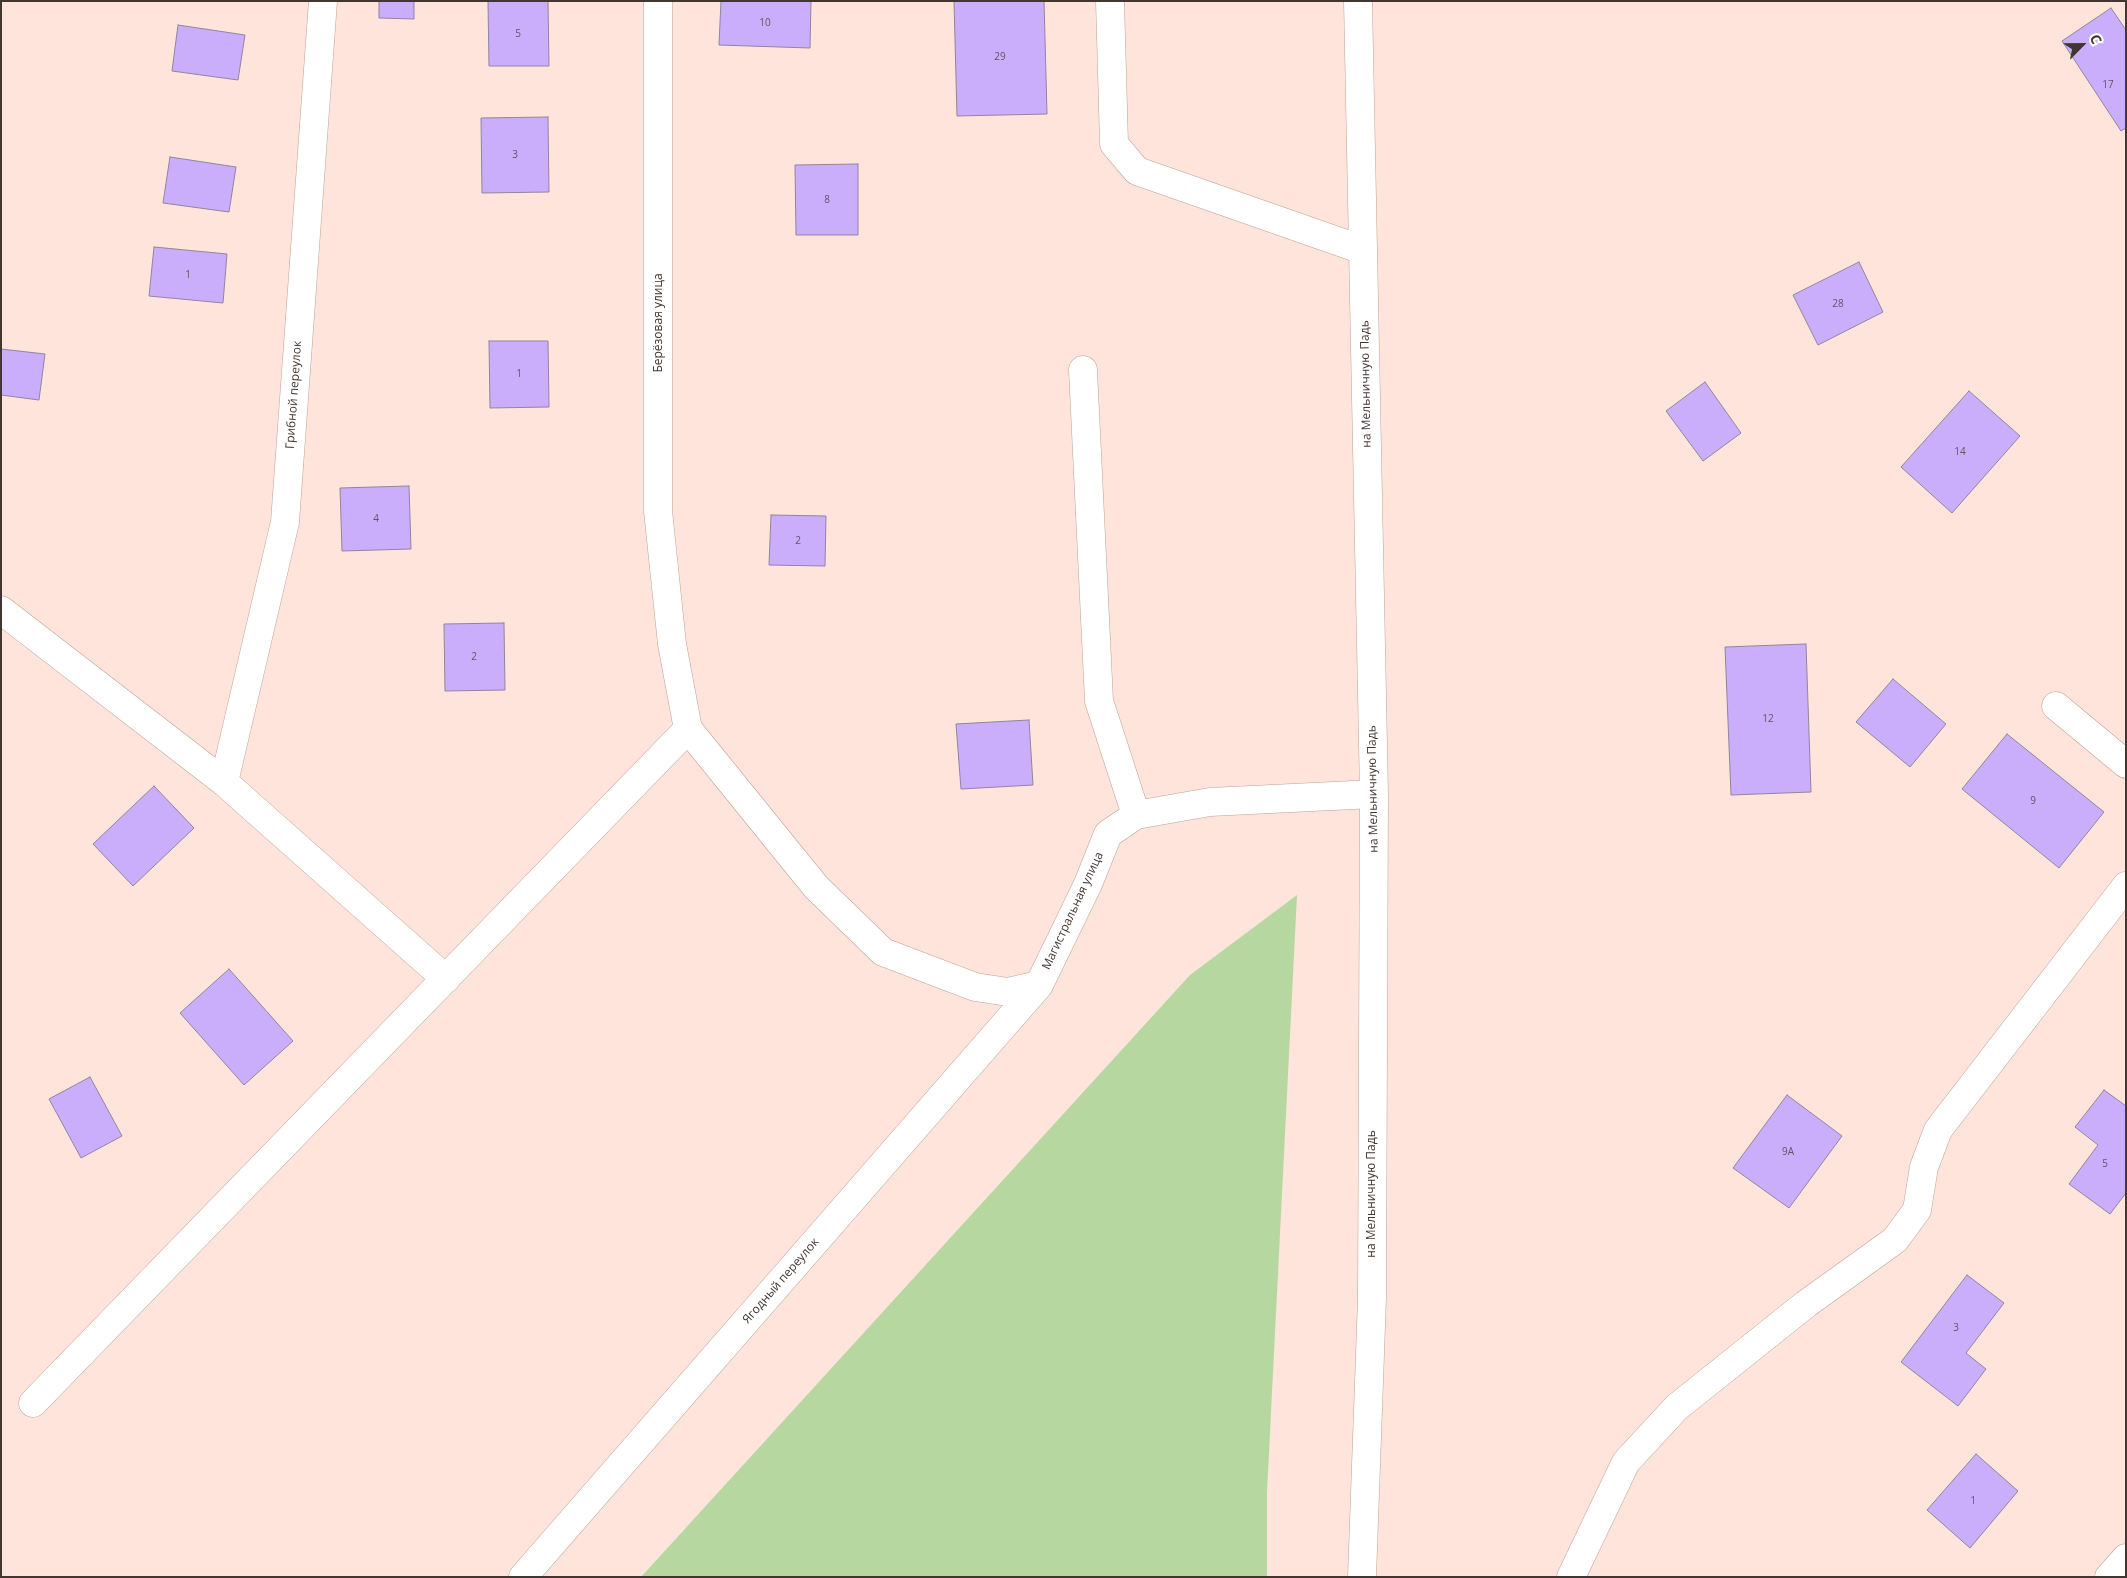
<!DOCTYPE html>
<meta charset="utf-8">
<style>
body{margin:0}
#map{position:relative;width:2127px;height:1578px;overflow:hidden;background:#fee4da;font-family:"Open Sans",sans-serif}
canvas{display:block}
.frame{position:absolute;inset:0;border:2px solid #423631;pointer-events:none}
.north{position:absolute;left:2057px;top:20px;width:50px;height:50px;-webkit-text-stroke:4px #fff;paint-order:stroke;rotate:67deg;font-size:14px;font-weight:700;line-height:20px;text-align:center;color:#423631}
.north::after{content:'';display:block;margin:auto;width:18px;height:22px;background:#423631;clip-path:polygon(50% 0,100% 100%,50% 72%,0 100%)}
</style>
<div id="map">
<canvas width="2127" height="1578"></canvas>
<div class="frame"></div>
<div class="north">С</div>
</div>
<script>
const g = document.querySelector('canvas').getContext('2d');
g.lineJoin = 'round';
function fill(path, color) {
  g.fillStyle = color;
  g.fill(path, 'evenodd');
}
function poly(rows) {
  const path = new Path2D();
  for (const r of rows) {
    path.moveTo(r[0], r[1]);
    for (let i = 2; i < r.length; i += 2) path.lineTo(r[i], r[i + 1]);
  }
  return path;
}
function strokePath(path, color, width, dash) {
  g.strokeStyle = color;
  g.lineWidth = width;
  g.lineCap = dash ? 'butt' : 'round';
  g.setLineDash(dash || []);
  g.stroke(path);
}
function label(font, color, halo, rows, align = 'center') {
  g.font = font + ' "Open Sans",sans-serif';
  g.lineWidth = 4;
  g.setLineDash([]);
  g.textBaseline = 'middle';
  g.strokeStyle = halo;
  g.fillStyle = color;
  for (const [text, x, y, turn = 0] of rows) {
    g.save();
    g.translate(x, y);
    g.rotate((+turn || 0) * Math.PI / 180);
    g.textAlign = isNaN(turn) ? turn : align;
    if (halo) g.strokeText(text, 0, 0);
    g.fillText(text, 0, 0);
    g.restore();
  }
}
const green = poly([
 [1297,895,1267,1492,1267,1577,641,1577,1190,975]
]);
const building = poly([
 [379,1,414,1,414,19,379,18,379,1],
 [488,1,548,1,549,66,489,66,488,1],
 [721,1,811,1,810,48,719,45,721,1],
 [954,1,1044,1,1047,114,957,116,954,1],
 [2111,8,2126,30,2126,128,2121,131,2062,41,2111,8],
 [178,25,245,35,238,80,172,71,178,25],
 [548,117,549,192,482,193,481,118,548,117],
 [170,157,236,167,229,212,163,203,170,157],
 [858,164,858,235,796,235,795,165,858,164],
 [154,247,227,254,223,303,149,296,154,247],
 [1859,262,1883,312,1818,345,1793,295,1859,262],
 [489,341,548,341,549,407,490,408,489,341],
 [1,349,45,354,39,400,1,395,1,349],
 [1705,382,1741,433,1703,461,1666,411,1705,382],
 [1969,391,2020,436,1952,513,1901,467,1969,391],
 [409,486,411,549,342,551,340,488,409,486],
 [771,515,826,516,825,566,769,565,771,515],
 [504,623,505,690,445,691,444,624,504,623],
 [1806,644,1811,792,1731,795,1725,647,1806,644],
 [1893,679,1946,724,1910,767,1856,722,1893,679],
 [1029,720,1033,785,961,789,956,724,1029,720],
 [2007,734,2104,812,2059,868,1962,789,2007,734],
 [154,786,194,828,133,886,93,844,154,786],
 [229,969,293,1041,244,1085,180,1013,229,969],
 [90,1077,122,1136,81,1158,49,1099,90,1077],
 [2104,1090,2126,1106,2126,1193,2110,1214,2069,1184,2098,1145,2075,1127,2104,1090],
 [1787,1095,1842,1136,1789,1208,1733,1168,1787,1095],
 [1967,1275,2004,1303,1966,1353,1986,1369,1958,1406,1901,1362,1967,1275],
 [1976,1454,2018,1491,1970,1548,1927,1510,1976,1454]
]);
const minor = poly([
 [658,1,658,511,672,644,688,729,816,887,883,952,975,987,1008,992,1039,985,1088,884,1108,834,1136,815,1210,802,1374,794],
 [1110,1,1114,144,1137,171,1363,250],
 [1358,1,1374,794,1372,1298,1362,1577],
 [1083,370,1099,701,1136,815],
 [1,610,224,782,446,979],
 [2056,706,2126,764],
 [224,782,285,522,323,1],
 [33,1403,688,729],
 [523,1577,1039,985],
 [1571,1577,1626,1462,1677,1407,1806,1304,1895,1240,1917,1210,1924,1167,1938,1130,2126,886],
 [2109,1577,2126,1558]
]);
const numberNames = [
 ["10",765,23],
 ["5",518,34],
 ["29",1000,57],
 ["17",2108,85],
 ["3",515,155],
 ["8",827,200],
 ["1",188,275],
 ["28",1838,304],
 ["1",519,374],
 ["14",1960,452],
 ["4",376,519],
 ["2",798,541],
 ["2",474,657],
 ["12",1768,719],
 ["9",2033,801],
 ["9А",1788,1152],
 ["5",2105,1164],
 ["3",1956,1328],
 ["1",1973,1501]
];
const streetNames = [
 ["Берёзовая улица",659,323,-90],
 ["на Мельничную Падь",1366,384,-91],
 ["Грибной переулок",294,395,-86],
 ["на Мельничную Падь",1373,789,-91],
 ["Магистральная улица",1073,911,-65],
 ["на Мельничную Падь",1372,1194,-90],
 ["Ягодный переулок",781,1281,-49]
];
fill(green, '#b6d79f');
fill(building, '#cbaefb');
strokePath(building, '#8e859e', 1);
strokePath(minor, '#bfa195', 29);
strokePath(minor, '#fff', 28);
label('10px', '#645464', null, numberNames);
label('12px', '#423631', '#fff', streetNames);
</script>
